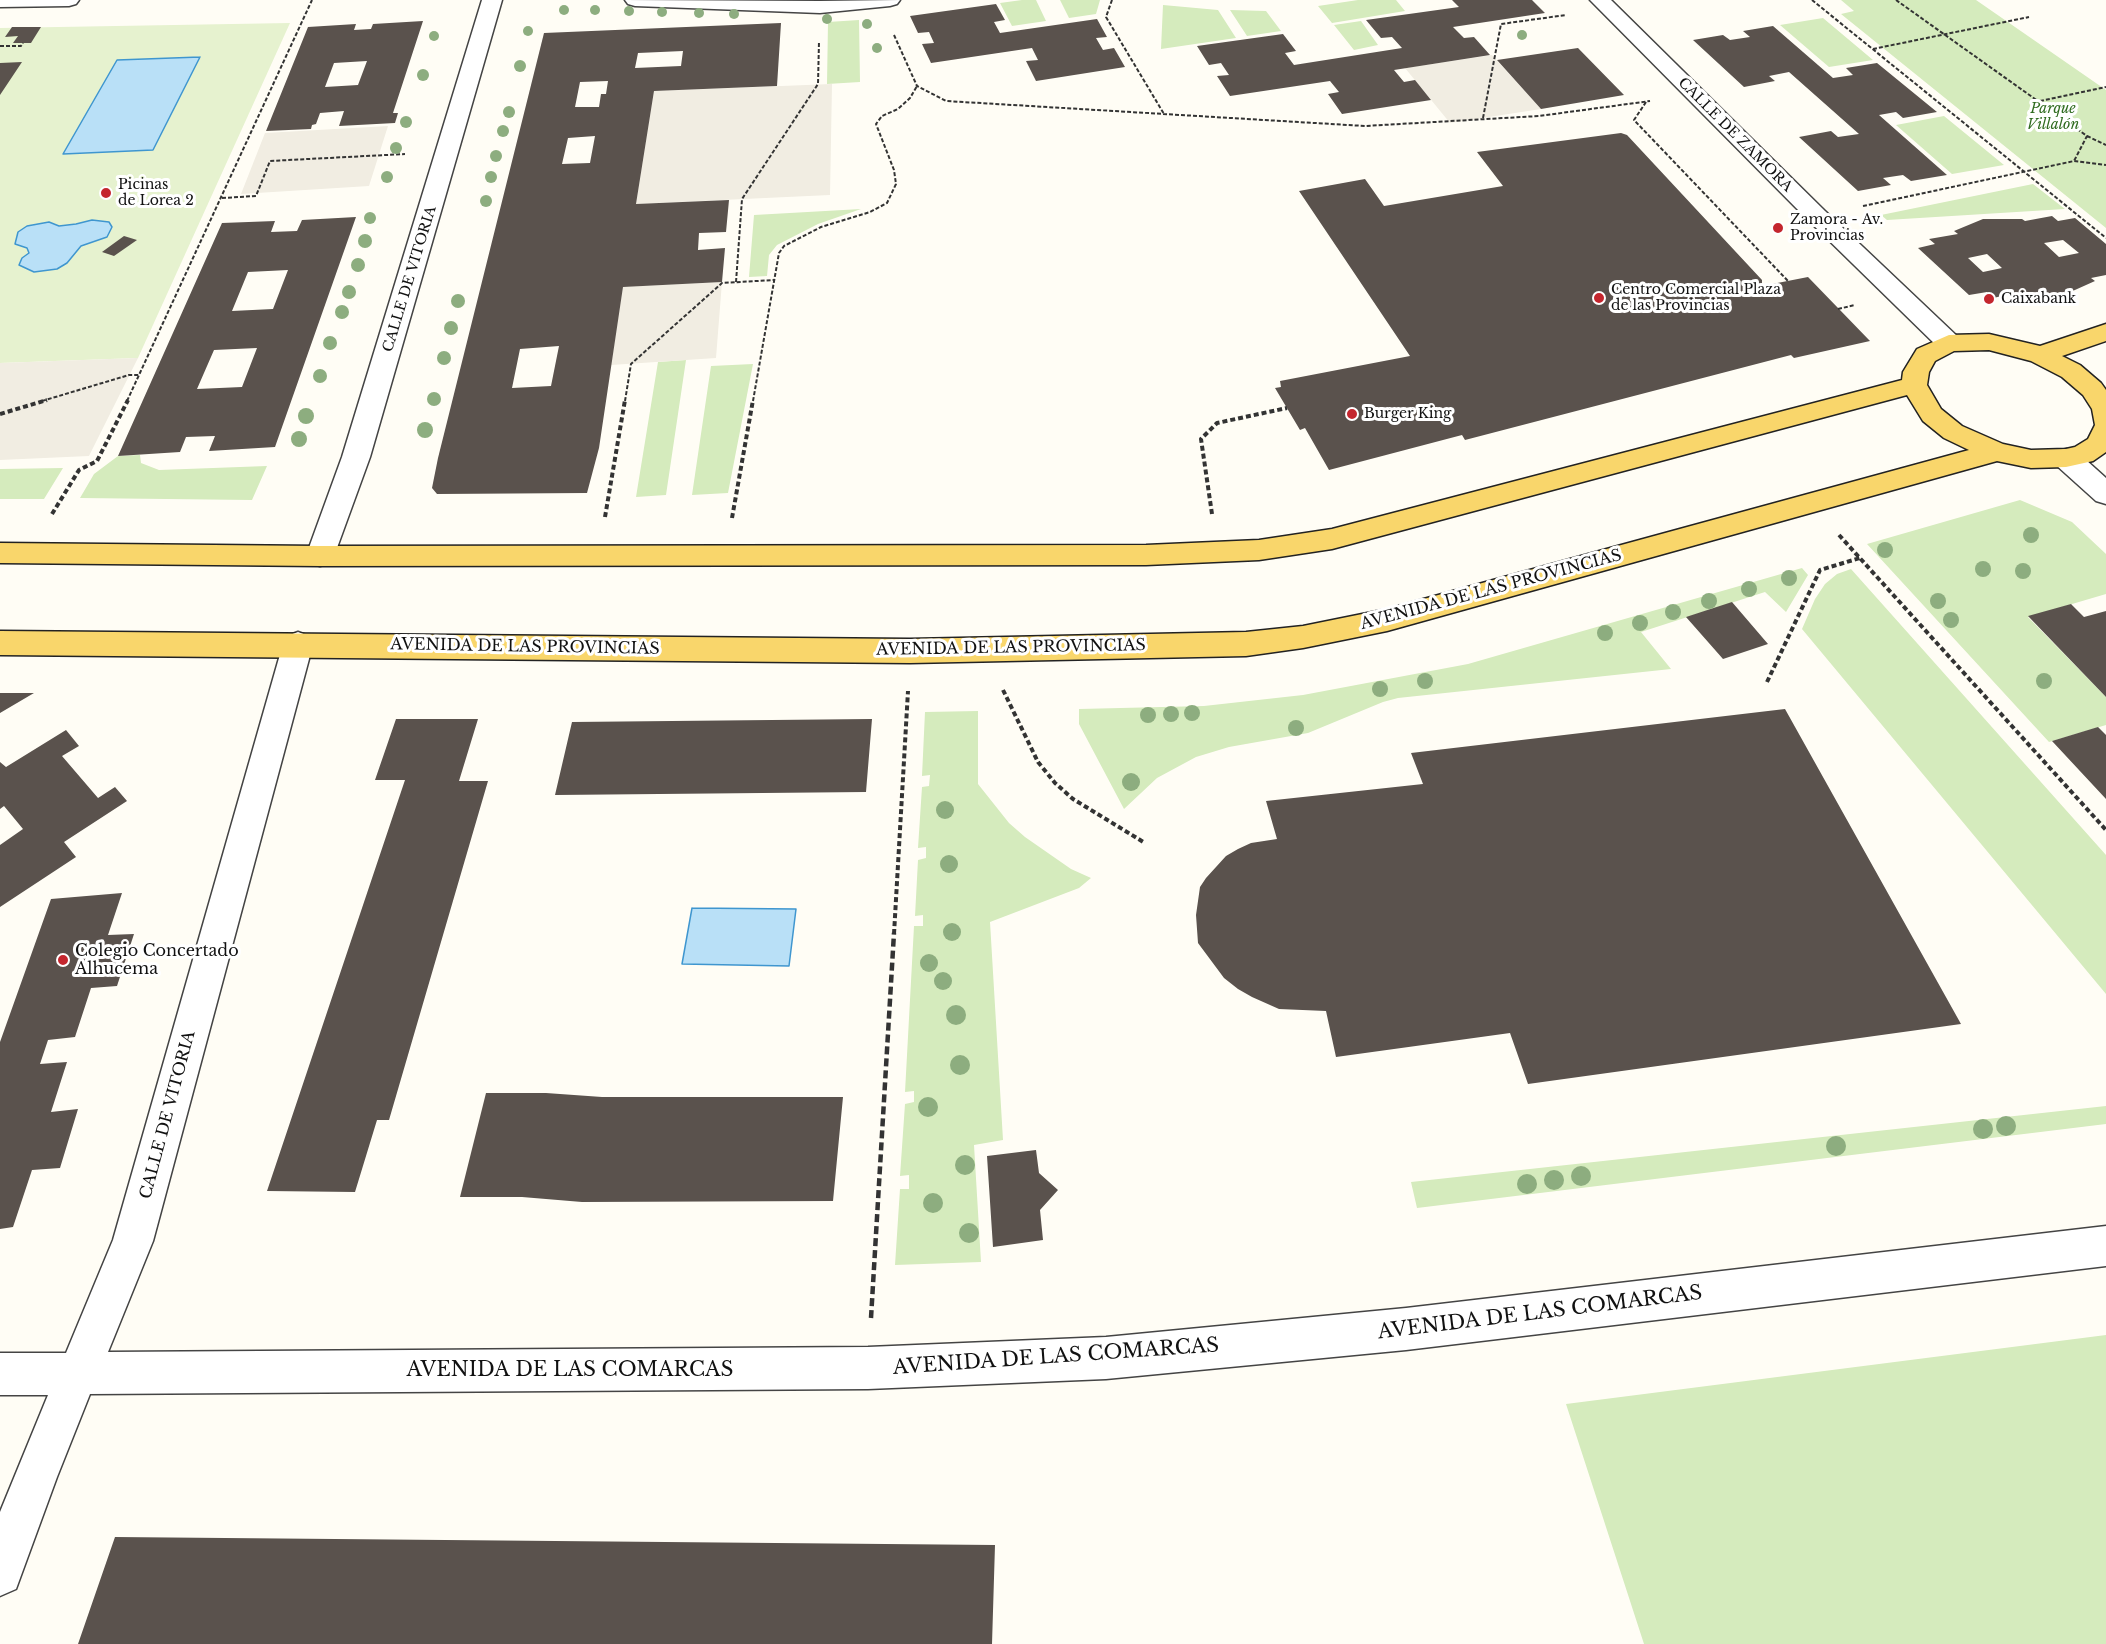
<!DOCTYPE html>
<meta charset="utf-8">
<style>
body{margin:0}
canvas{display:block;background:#fffdf5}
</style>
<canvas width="2106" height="1644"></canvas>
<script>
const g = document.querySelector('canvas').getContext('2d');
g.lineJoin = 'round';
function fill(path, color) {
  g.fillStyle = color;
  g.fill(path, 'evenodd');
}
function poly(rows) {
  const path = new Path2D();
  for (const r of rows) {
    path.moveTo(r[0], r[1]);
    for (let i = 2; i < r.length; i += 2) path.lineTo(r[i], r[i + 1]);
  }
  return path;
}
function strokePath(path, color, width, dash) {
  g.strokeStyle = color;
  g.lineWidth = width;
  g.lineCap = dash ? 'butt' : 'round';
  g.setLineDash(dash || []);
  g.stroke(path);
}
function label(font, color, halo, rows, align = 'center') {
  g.font = font + ' "Libre Baskerville",serif';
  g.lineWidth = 6;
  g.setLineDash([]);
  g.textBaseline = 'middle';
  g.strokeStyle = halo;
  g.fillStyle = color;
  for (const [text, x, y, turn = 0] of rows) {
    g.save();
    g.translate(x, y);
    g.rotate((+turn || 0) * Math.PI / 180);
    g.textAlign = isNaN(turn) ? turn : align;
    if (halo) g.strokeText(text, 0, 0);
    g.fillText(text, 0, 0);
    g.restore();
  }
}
const green = poly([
 [1022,0,1036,0,1046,21,1012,26,1000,3],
 [1060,0,1100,0,1096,14,1069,18],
 [1358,0,1396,0,1405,11,1332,23,1318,6],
 [1841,0,1976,0,2106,90,2106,228,1841,14,1854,11],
 [1163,5,1218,10,1236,38,1161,49],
 [1230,10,1266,11,1281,31,1247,36],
 [1823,18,1873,60,1829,67,1780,25],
 [859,20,860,82,827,84,828,22],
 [1361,21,1378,45,1354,50,1334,25],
 [1944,116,2004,165,1952,174,1896,125],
 [2033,184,2065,209,1887,220,1881,215],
 [861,209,818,224,777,245,769,255,767,276,749,277,754,215],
 [686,360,666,495,636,497,658,362],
 [753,364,728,493,692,495,711,366],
 [140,455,141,463,159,470,267,466,252,500,80,498,94,474,118,456],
 [63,468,44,499,0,499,0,469],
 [2020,500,2072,522,2106,554,2106,594,2028,617,2106,697,2106,725,2049,742,1867,544],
 [1802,568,1808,575,1786,612,1765,592,1641,632,1671,669,1398,698,1383,702,1308,733,1229,747,1196,757,1157,778,1124,809,1079,724,1079,709,1204,706,1303,695,1468,664],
 [1851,569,2106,855,2106,994,1802,629,1815,599,1825,584,1837,574],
 [978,711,978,784,1009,823,1025,837,1071,869,1091,878,1079,888,990,922,1003,1140,974,1145,981,1262,895,1265,900,1189,909,1189,909,1175,900,1176,905,1104,914,1102,914,1091,905,1092,914,926,923,926,923,915,915,916,918,860,926,858,926,847,918,848,922,787,929,786,930,775,922,776,925,712],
 [2106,1106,2106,1124,1417,1208,1411,1182],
 [2106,1335,2106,1644,1644,1644,1566,1404]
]);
const pitch = poly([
 [290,23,138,358,0,363,0,28]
]);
const plaza = poly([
 [1492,55,1541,109,1450,123,1405,68],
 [832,84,830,195,636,204,654,91],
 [388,126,369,186,241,194,265,133],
 [722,282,716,358,611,365,623,287],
 [138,358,89,456,0,460,0,363]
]);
const water = poly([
 [200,57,153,150,63,154,117,60,200,57],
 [92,220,109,222,112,227,107,237,81,246,67,263,57,269,34,272,19,265,22,258,29,253,27,248,15,244,18,232,27,226,49,222,59,226,76,224,92,220],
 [692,908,796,909,789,966,682,964,692,908]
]);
const building = poly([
 [1452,0,1532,0,1545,13,1453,27,1464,38,1474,37,1490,55,1394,70,1404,82,1415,80,1431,100,1342,114,1328,94,1339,92,1330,81,1230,96,1217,76,1229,75,1221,63,1209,65,1197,46,1283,34,1296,51,1285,53,1294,65,1402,48,1392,37,1381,38,1366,20,1459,7],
 [996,4,1005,20,994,22,1000,33,1097,19,1107,37,1096,38,1103,50,1114,48,1125,67,1036,81,1026,61,1038,60,1032,48,931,63,922,44,934,43,929,32,918,33,910,16],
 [423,21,393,113,398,113,395,123,339,126,344,111,320,113,316,124,312,125,311,129,266,131,308,27,356,24,354,30,371,29,373,24],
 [367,61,358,85,325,87,334,63],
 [781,23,777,86,654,91,636,204,729,200,726,232,699,233,698,250,725,248,722,282,623,287,599,448,587,493,437,494,432,488,438,458,544,33],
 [683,51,681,66,635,68,638,53],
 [608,81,606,94,601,94,599,107,575,107,580,82],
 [595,136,590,163,562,164,568,138],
 [559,346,551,386,512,388,520,349],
 [1773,26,1833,78,1853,75,1846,68,1877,63,1937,112,1903,118,1896,112,1879,115,1947,175,1911,181,1903,175,1883,178,1891,185,1858,191,1799,137,1831,131,1838,137,1859,134,1789,72,1769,76,1775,81,1744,87,1693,40,1723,35,1730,40,1750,37,1743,31],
 [12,27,41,27,31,43,13,43,18,36,5,37],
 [1578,48,1624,95,1541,109,1497,60],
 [22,62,0,95,0,63],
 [1621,133,1627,135,1762,280,1762,286,1808,277,1870,341,1794,358,1791,355,1465,440,1462,435,1329,470,1305,428,1300,430,1275,388,1281,387,1280,381,1410,356,1299,191,1365,179,1384,206,1503,186,1477,152],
 [2052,216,2058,221,2075,218,2106,244,2106,275,2091,278,2095,281,2066,294,2025,295,2021,292,1993,298,1987,292,1969,295,1918,248,1935,244,1929,239,1958,234,1954,231,1983,219,2022,219,2025,221],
 [2063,240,2079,253,2059,257,2044,243],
 [1987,254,2002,268,1983,272,1968,258],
 [356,217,275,447,209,451,215,436,186,437,180,452,118,456,222,223,275,221,271,232,297,231,302,220],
 [288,270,273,309,232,311,248,272],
 [257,348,242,387,197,389,214,350],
 [124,236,137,240,114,256,102,252],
 [1732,602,1768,644,1723,659,1686,617],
 [2071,604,2084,617,2106,611,2106,697,2028,616],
 [0,693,34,693,0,713],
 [1785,709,1961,1024,1528,1084,1510,1033,1336,1057,1326,1011,1279,1009,1252,997,1238,989,1224,978,1198,943,1196,915,1200,887,1206,878,1226,856,1238,849,1251,843,1277,839,1266,801,1423,784,1411,753],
 [396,719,478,719,459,781,488,781,389,1120,377,1120,355,1192,267,1191,405,780,375,780],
 [872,719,866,792,555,795,572,722],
 [2098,727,2106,735,2106,799,2052,741],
 [66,730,79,746,62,756,98,798,115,787,127,801,64,842,76,857,0,907,0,845,23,829,4,806,0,809,0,762,6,767],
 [122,893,108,935,134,934,117,986,91,988,75,1037,48,1040,40,1064,67,1062,51,1112,78,1109,60,1168,32,1170,13,1227,0,1229,0,1042,51,899],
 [486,1093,546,1093,602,1097,843,1097,833,1201,582,1202,522,1197,460,1197],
 [1036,1150,1039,1173,1058,1190,1040,1210,1043,1240,993,1247,987,1156],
 [115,1537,995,1545,992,1644,78,1644]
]);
const pathFar2 = poly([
 [1112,0,1106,17,1164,114],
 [1812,0,2106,238],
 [1896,0,2087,136,2074,161],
 [894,35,917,86,946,101,1365,126,1539,116,1650,101],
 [0,46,21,46,23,43],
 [1873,49,2029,17],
 [2040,101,2106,87],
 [1646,102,1634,120,1788,281],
 [1483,118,1501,24,1566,15],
 [2087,136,2106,145],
 [222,198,256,196,270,161,405,154],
 [1863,206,2074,161,2106,165],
 [736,282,742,199,818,84,819,41],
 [1838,309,1855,305],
 [42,401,129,375,140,375],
 [127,401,312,0],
 [625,401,631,364,722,283,774,280],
 [753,401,779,253,784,246,821,227,870,212,887,203,896,184,894,170,876,124,882,116,898,109,910,98,917,86]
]);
const pathFar1 = poly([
 [0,414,47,400],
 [52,514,79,470,97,461,128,400],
 [1212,514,1201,439,1217,423,1287,408],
 [605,517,625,400],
 [732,518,753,400],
 [1839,535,2106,830],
 [1767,682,1820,570,1860,558],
 [1003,690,1038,762,1055,783,1073,799,1145,843],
 [894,934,908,691]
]);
const path = poly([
 [871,1318,894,933]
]);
const minor = poly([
 [0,0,79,0,76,4,69,6,0,7,0,0],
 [482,0,502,0,370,457,334,556,330,563,320,566,310,563,306,556,342,457,482,0],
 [625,0,820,1,900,0,897,4,890,6,820,13,635,6,628,4,625,0],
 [1590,0,1611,0,1825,211,1958,337,1962,343,1958,349,1949,351,1940,349,1809,221,1590,0],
 [2066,449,2076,451,2106,478,2106,504,2096,501,2056,465,2052,458,2056,451,2066,449],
 [298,632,309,636,313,644,153,1241,108,1352,868,1347,1106,1337,1406,1308,2106,1226,2106,1266,1406,1350,1106,1379,868,1389,90,1394,57,1477,16,1589,0,1596,0,1512,48,1395,0,1395,0,1353,66,1353,113,1240,283,644,287,636,298,632]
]);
const major = poly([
 [2106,324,2106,341,2062,356,2080,365,2101,383,2106,390,2106,452,2093,461,2066,467,2031,468,1997,461,1387,631,1303,648,1246,656,910,663,0,655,0,631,910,639,1246,632,1303,626,1387,609,1969,450,1944,438,1923,421,1907,395,1332,549,1259,560,1146,565,320,566,0,563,0,543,320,546,1146,545,1259,540,1332,529,1902,380,1903,372,1917,349,1949,335,1989,334,2040,346,2106,324],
 [1989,350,2031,361,2062,377,2083,395,2092,409,2095,425,2088,439,2075,447,2066,449,2031,450,2003,444,1962,426,1941,409,1927,385,1929,372,1935,361,1954,351,1989,350]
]);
const trees = [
 [564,10,5],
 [595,10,5],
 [629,11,5],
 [662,12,5],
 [699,13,5],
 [734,14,5],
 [827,19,5],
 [867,24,5],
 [528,31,5],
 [1522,35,5],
 [434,36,5],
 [877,48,5],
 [520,66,6],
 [423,75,6],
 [509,112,6],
 [406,122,6],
 [503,131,6],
 [396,148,6],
 [496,156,6],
 [387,177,6],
 [491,177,6],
 [486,201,6],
 [370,218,6],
 [365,241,7],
 [358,265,7],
 [349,292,7],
 [458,301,7],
 [342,312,7],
 [451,328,7],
 [330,343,7],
 [444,358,7],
 [320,376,7],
 [434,399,7],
 [306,416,8],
 [425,430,8],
 [299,439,8],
 [2031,535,8],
 [1885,550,8],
 [1983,569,8],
 [2023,571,8],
 [1789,578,8],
 [1749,589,8],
 [1709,601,8],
 [1938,601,8],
 [1673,612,8],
 [1951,620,8],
 [1640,623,8],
 [1605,633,8],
 [1425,681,8],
 [2044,681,8],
 [1380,689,8],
 [1192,713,8],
 [1171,714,8],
 [1148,715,8],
 [1296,728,8],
 [1131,782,9],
 [945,810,9],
 [949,864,9],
 [952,932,9],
 [929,963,9],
 [943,981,9],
 [956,1015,10],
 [960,1065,10],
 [928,1107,10],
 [2006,1126,10],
 [1983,1129,10],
 [1836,1146,10],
 [965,1165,10],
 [1581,1176,10],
 [1554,1180,10],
 [1527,1184,10],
 [933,1203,10],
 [969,1233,10]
];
const markers = [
 [106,193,6,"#c4262e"],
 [1778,228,6,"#c4262e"],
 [1599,298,6,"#c4262e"],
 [1989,299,6,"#c4262e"],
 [1352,414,6,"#c4262e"],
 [63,960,6,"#c4262e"]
];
const farParknames = [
 ["Parque",2053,109],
 ["Villalón",2053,125]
];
const farStreetnames = [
 ["CALLE DE ZAMORA",1735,135,45],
 ["CALLE DE VITORIA",410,279,-73]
];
const farPoinames = [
 ["Picinas",118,185],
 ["de Lorea 2",118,201],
 ["Zamora - Av.",1790,220],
 ["Provincias",1790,236],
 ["Centro Comercial Plaza",1611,290],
 ["de las Provincias",1611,306],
 ["Caixabank",2001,299],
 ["Burger King",1364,414]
];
const streetNames = [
 ["AVENIDA DE LAS PROVINCIAS",1491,590,-15],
 ["AVENIDA DE LAS PROVINCIAS",525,647,1],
 ["AVENIDA DE LAS PROVINCIAS",1011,648,-1],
 ["CALLE DE VITORIA",168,1115,-75]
];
const poiNames = [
 ["Colegio Concertado",75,951],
 ["Alhucema",75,969]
];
const nearStreetnames = [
 ["AVENIDA DE LAS COMARCAS",1540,1313,-7],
 ["AVENIDA DE LAS COMARCAS",1056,1357,-4],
 ["AVENIDA DE LAS COMARCAS",570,1370]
];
fill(green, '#d5ebbd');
fill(pitch, '#e6f2cf');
fill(plaza, '#f1ede2');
fill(water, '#b9e0f7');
strokePath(water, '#3f96cf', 1.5);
fill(building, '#5a524d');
strokePath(minor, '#444', 3);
strokePath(major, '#222', 3);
strokePath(pathFar2, '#333', 2, [4, 2]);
strokePath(pathFar1, '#333', 4, [5, 3]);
strokePath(path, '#333', 4.5, [8, 4]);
fill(minor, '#fff');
fill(major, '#f9d66b');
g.fillStyle = '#8dad7f';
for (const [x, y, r] of trees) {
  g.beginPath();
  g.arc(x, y, r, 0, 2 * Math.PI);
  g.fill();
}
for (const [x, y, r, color] of markers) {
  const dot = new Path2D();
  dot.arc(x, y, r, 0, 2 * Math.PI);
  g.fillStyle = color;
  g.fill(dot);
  strokePath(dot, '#fff', 2);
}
label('italic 14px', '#2f6b1f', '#fff', farParknames);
label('14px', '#111', '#fff', farStreetnames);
label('14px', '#111', '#fff', farPoinames, 'left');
label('16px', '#111', '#fff', streetNames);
label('16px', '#111', '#fff', poiNames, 'left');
label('20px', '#111', '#fff', nearStreetnames);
</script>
